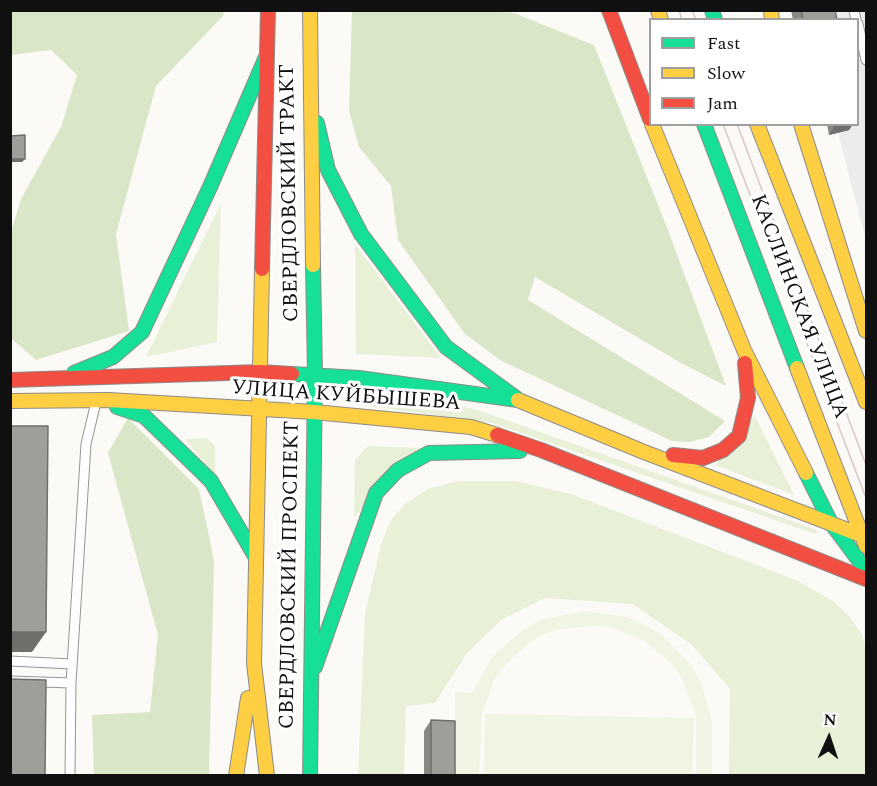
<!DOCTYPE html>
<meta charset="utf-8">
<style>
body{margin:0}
#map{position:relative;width:877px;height:786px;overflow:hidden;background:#fcfaf6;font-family:Spectral,serif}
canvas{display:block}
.frame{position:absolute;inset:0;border:12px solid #101010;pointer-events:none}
.legend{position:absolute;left:649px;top:18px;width:210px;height:108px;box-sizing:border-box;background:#fff;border:2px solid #9f9f9f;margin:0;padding:8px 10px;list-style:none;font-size:18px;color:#101010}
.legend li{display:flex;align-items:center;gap:12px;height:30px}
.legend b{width:30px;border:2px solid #9f9f9f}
.north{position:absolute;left:799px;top:708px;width:60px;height:60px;-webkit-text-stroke:4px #fff;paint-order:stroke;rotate:3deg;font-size:16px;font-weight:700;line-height:24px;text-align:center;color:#101010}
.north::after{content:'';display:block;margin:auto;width:21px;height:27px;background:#101010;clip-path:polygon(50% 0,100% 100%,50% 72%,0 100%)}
</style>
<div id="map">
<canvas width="877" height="786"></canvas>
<div class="frame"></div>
<ul class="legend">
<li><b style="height:8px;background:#16e098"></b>Fast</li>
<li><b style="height:8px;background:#ffcf43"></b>Slow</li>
<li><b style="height:8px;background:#f24e42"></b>Jam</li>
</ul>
<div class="north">N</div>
</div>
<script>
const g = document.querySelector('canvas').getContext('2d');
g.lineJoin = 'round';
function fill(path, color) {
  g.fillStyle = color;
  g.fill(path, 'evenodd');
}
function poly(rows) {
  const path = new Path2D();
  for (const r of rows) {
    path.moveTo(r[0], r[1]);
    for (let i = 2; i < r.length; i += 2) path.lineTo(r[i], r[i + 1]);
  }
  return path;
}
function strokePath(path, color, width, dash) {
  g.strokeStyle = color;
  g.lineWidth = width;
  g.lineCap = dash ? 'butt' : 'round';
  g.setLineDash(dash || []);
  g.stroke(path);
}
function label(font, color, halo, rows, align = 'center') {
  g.font = font + ' Spectral,serif';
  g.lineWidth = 6;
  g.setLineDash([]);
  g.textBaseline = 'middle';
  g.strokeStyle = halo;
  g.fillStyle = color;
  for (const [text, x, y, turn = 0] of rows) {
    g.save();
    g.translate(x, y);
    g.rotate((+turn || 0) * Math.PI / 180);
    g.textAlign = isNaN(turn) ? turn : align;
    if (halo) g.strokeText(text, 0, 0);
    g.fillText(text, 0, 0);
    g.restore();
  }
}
const industrial = poly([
 [807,11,866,11,866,241,836,125,858,124,858,20,809,19]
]);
const green = poly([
 [221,203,217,342,146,357],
 [355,244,441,358,356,354],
 [362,397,431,402,475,409,817,530,816,534,492,423,354,404,354,399],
 [755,416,794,495,715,465],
 [207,438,215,446,215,475,185,439],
 [368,446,421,448,354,517,355,460],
 [458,481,515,481,571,494,796,580,833,601,848,615,862,635,866,648,866,775,729,775,730,689,692,645,633,604,545,598,501,620,467,653,435,703,406,706,404,775,358,775,365,614,381,544,391,520,406,503,428,489]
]);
const forest = poly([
 [477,10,514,13,594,45,666,225,726,386,681,363,535,277,528,300,725,421,709,437,690,442,672,441,500,360,465,334,398,240,391,186,359,147,349,111,352,11],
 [11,11,224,11,223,16,156,86,116,234,129,331,36,360,11,338,11,232,21,199,61,127,77,75,51,50,11,55],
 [128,418,199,489,214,560,209,775,94,775,92,715,150,712,158,635,108,453]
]);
const pitch = poly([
 [585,611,626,617,646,625,663,636,691,665,701,683,712,721,712,775,696,775,696,715,683,680,673,665,645,641,613,628,596,626,561,629,545,634,530,642,504,666,494,680,482,713,479,775,454,776,455,692,472,693,493,656,524,629,543,619],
 [485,714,694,718,692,775,484,775]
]);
const lane = poly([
 [854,10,856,20],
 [858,24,866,60],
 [10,661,72,664],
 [10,681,71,683],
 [70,776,71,683,86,444,96,402]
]);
const fast = poly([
 [712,10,715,20],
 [317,123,328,170,361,234,446,347,516,398],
 [704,124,797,368],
 [74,373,113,357,142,332,210,187,266,57],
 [292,374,359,378,518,400],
 [117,407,144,416,211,481,255,556],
 [806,473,831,523,866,570],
 [315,667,376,493,398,470,429,453,520,451],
 [310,776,315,375,313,265]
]);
const slow = poly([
 [310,10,313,265],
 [658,10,661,20],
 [771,10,772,20],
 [652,124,744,350,806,473],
 [757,124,866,402],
 [801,124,866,331],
 [262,269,254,663,267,776],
 [797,368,866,546],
 [518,400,644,452,866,537],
 [10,401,108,400,314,412,471,427,497,435],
 [236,776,248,698]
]);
const jam = poly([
 [609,10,650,119],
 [262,269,268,10],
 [10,380,260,372,292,374],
 [497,435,541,450,866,579],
 [673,455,703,458,723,450,739,436,748,398,745,363]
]);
const tram = poly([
 [679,10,682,20],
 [692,10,696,20],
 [723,124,866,498],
 [737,124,866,465]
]);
const wall = poly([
 [791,10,835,10,837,20,793,20],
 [827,124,853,124,849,130,829,135],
 [431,720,455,776,424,776,424,731]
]);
const shadedWall = poly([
 [845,124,853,124,849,130,829,135,834,127],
 [10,159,25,159,22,162,10,162],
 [10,632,46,632,32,652,10,652]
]);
const building = poly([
 [801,10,835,10,837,20,803,20,801,10],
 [834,124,845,124,834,127,834,124],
 [25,135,25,159,10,159,10,136,25,135],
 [10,426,48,426,46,632,10,632,10,426],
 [10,679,46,680,45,776,10,776,10,679],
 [431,720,455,721,455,776,431,776,431,720]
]);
const streetNames = [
 ["СВЕРДЛОВСКИЙ ТРАКТ",291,193,-91],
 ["КАСЛИНСКАЯ УЛИЦА",798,307,69],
 ["УЛИЦА КУЙБЫШЕВА",346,397,4],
 ["СВЕРДЛОВСКИЙ ПРОСПЕКТ",291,575,-89]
];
fill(industrial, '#eeebec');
fill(green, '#e8f0d8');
fill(forest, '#d9e6c7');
fill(pitch, '#f0f4e2');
strokePath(lane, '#969594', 11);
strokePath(fast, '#8d8c8a', 16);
strokePath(slow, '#8d8c8a', 16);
strokePath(jam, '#8d8c8a', 16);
strokePath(lane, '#fffefe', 9);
strokePath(fast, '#16e098', 14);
strokePath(slow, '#ffcf43', 14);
strokePath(jam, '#f24e42', 14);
strokePath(tram, '#d7c7c8', 1.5);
fill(wall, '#8a8885');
fill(shadedWall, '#706f6c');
fill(building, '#a09e9b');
strokePath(building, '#706f6c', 1.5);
label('21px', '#101010', '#fff', streetNames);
</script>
